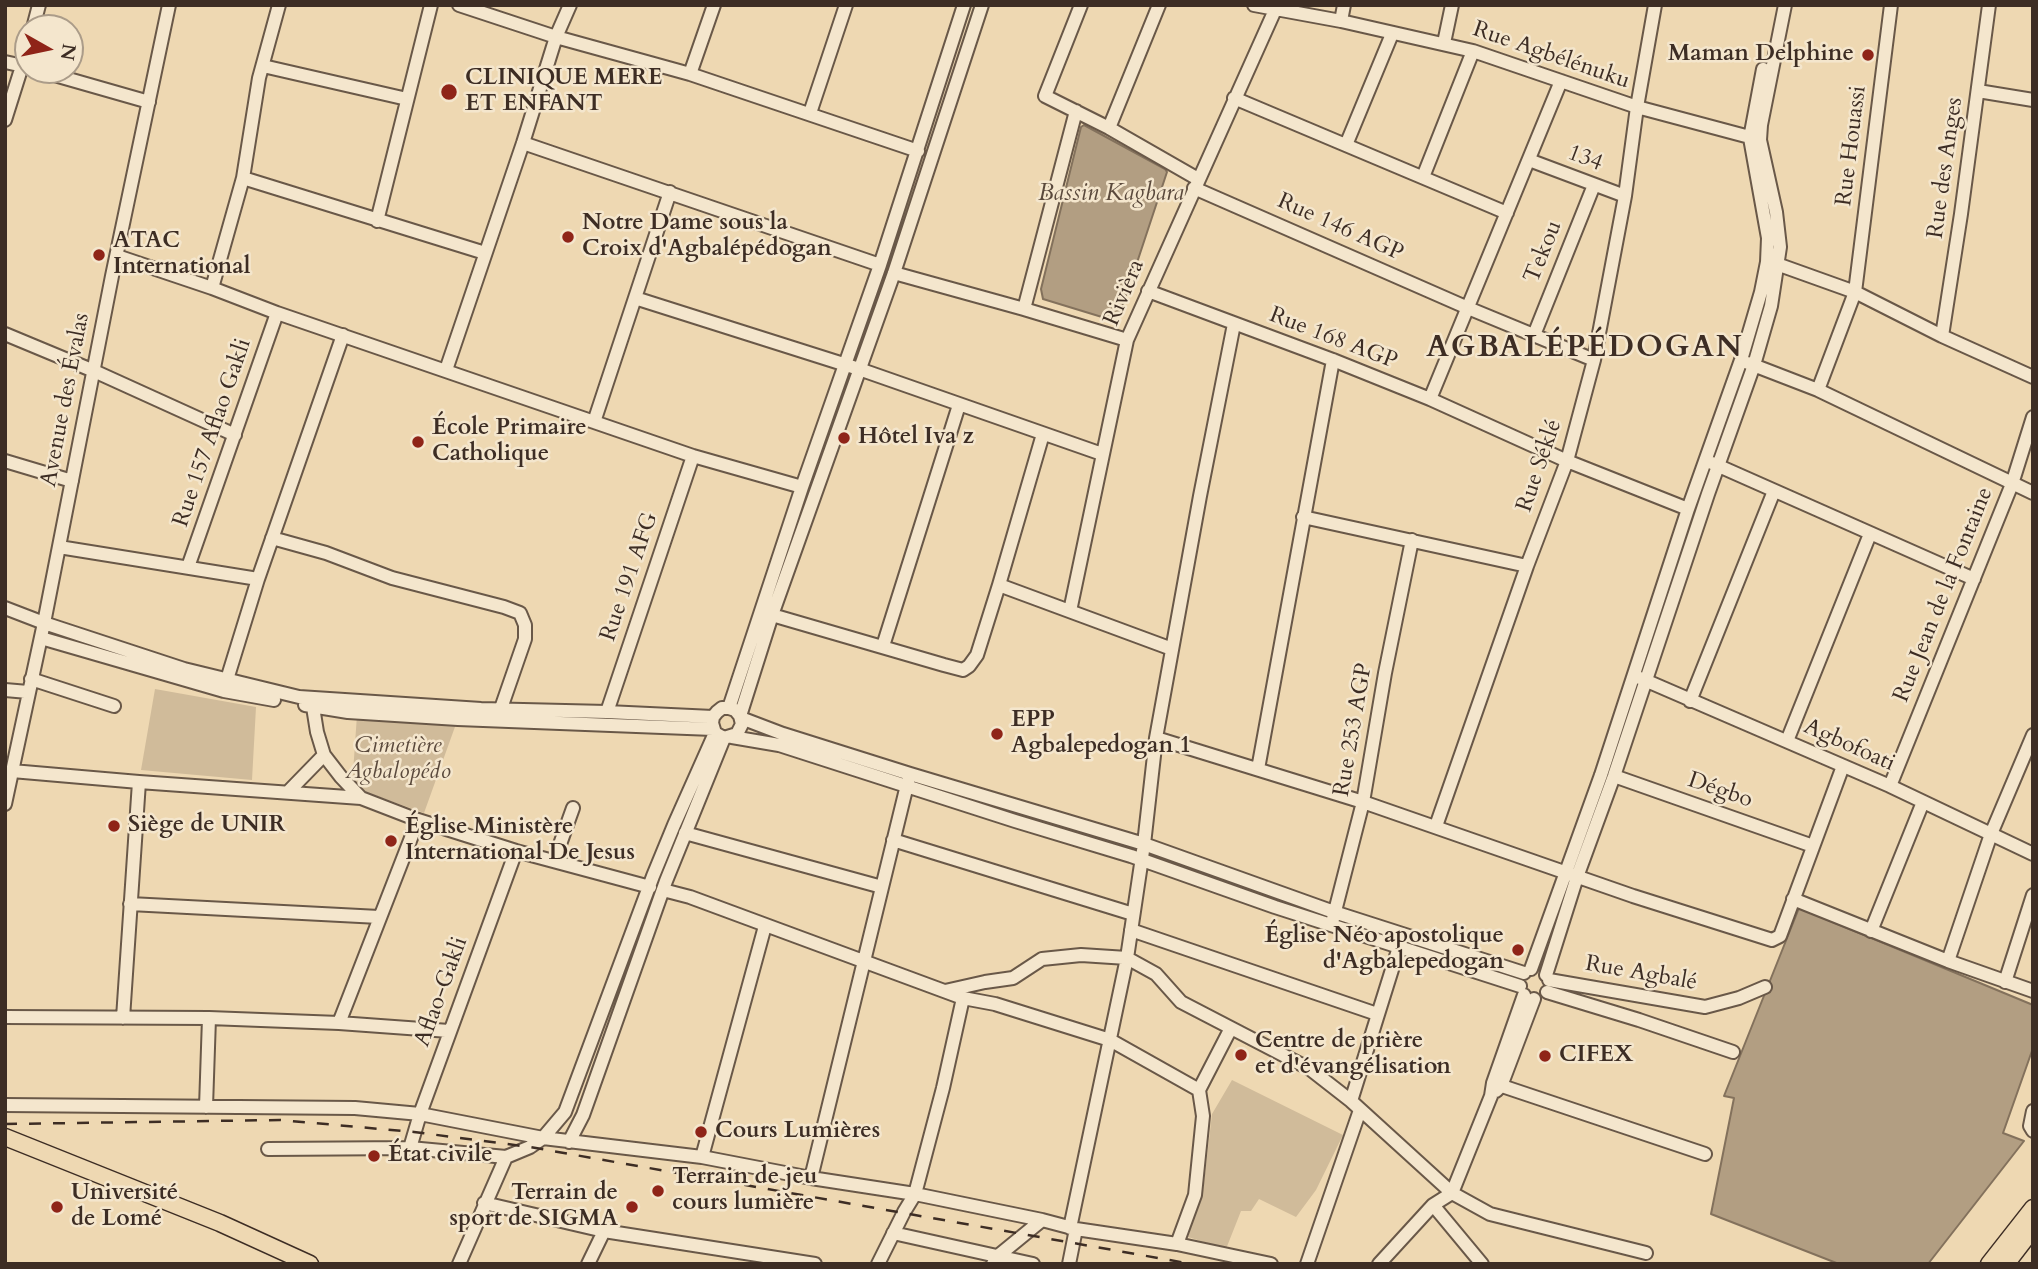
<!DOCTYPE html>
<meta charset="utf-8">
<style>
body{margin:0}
#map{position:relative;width:2038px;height:1269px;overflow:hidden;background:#eed8b2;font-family:Cardo,serif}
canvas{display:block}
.frame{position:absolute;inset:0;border:7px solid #3d2d24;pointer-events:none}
.north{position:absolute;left:14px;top:14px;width:70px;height:70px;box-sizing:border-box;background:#f4e6cd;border:2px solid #ab9c89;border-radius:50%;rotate:99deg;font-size:19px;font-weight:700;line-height:28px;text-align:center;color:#3d2d24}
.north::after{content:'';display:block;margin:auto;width:24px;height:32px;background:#8f2418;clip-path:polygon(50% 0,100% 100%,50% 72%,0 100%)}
</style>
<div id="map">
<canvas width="2038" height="1269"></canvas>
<div class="frame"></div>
<div class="north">N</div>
</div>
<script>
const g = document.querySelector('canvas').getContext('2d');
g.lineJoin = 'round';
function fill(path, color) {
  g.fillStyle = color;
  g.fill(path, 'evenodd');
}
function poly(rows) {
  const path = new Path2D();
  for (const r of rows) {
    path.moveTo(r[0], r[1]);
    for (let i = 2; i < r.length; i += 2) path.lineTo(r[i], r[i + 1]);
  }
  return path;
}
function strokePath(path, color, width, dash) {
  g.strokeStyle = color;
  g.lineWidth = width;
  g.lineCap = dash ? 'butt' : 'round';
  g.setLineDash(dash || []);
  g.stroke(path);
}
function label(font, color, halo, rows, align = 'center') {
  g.font = font + ' Cardo,serif';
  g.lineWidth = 5;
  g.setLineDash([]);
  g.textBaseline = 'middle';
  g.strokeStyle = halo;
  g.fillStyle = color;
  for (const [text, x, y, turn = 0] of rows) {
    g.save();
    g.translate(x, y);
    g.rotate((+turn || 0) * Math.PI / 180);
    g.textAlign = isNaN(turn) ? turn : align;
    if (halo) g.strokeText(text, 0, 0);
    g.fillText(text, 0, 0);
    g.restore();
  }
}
const green = poly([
 [155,689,256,707,252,780,141,770],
 [357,715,456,724,424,813,352,787],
 [1232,1080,1343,1135,1316,1190,1296,1217,1259,1199,1251,1211,1241,1211,1226,1249,1188,1237,1203,1191,1212,1114]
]);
const water = poly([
 [1084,125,1165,169,1167,172,1118,320,1115,321,1043,299,1041,289,1081,127,1084,125],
 [1799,908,2033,1005,2033,1048,2003,1133,2024,1141,1928,1264,1839,1264,1711,1214,1734,1098,1724,1096,1799,908]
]);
const minor = poly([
 [459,5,556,37,690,74,918,151],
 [1081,5,1045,96,1109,128,1198,179],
 [1254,5,1341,21,1473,51,1637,107,1757,139],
 [1341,21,1344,5],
 [33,28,39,5],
 [1444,43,1452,5],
 [5,62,28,67],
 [263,66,407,99],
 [37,70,149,102],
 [690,74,714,5],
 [1978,91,2033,100],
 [1234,98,1507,213],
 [810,113,846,5],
 [5,120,28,47],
 [1109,128,1159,5],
 [523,143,880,265],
 [1346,145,1392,34],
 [1529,160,1625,196],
 [1423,177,1473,51],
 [243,178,485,253],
 [1194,188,1468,308,1594,360],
 [377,221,431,5],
 [117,256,212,288,277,313,693,456,802,487],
 [1774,263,1855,292,1942,336,2033,377],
 [894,273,1024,309,1127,340],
 [212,288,243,178,259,78,279,5],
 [1148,291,1333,360,1430,399,1567,461,1688,509],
 [635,298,859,369,1102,454],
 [1024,309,1076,111],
 [5,334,94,371,235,435],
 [1534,335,1594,185],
 [1942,336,1961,214,1989,5],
 [1748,363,1818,390,2033,493],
 [446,370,523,143,556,37,570,5],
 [1818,390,1855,292,1891,5],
 [1430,399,1561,81],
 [594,422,670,192],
 [5,461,72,481],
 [1712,463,1974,579],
 [1303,517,1527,566],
 [272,538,326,553,392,578,504,607,520,613,525,625,525,639,498,717],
 [59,547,258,579],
 [188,567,277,313],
 [999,585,1172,649],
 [5,608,44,623,184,669,299,697,481,709,607,712,713,717],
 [1070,611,1127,340,1275,10],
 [772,615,944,665,963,670,969,666,977,655,999,585,1043,434],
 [41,638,224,691,274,700],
 [883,646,959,405],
 [1640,678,1890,786,2033,854],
 [31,679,114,706],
 [225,686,258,579,343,335],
 [5,690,28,692],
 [1690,701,1774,491],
 [305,705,348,712,458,719,713,729],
 [313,707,317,732,324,755,341,777,361,798],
 [729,708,802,487,880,265,964,5],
 [607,712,693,456],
 [740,716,772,615,894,273,982,5],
 [741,718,783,734,910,774,1144,844,1334,912,1524,973],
 [732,737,779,745,1015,821,1131,856,1275,907,1520,986],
 [1156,738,1363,802,1633,896,1772,940,1780,936,1843,766],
 [1787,741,1870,534],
 [1258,769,1333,360],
 [12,771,139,782,361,798,418,820,516,851,650,887],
 [1614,776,1813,846],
 [1890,786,2012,484,2033,417],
 [288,792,324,755],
 [5,804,44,623,112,276,169,5],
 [1436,826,1527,566,1567,461,1594,360,1625,196,1637,107,1655,5],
 [685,833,882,887],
 [893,840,1133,914],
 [554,861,573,808],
 [663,890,690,897,963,998,995,1004,1110,1040,1199,1090],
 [1793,899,1948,961,2033,991],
 [130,904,379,917],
 [1333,919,1363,802,1385,673,1412,540],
 [1131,930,1377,1014],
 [1871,931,1923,802],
 [1948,961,1991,834,2033,735],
 [1531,969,1601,775,1688,509,1741,360,1761,292,1767,262,1768,238,1750,138,1763,69],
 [1546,975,1577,877,1614,776,1708,494,1754,365,1771,306,1780,247,1776,212,1760,140,1761,125,1785,5],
 [1549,980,1705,1007,1739,998,1765,987],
 [2005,982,2033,895],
 [945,991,985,982,1013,978,1042,959,1081,955,1127,958,1156,974,1181,1002,1310,1069,1351,1101,1452,1193,1490,1214,1646,1253],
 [1547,992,1639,1020,1733,1052],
 [5,1017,209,1018,339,1023,449,1031],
 [123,1018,139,782],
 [339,1023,418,820],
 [1493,1083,1705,1154],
 [1496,1091,1501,1086,1534,999],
 [1351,1101,1399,947],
 [5,1105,355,1108,420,1114,543,1138,702,1157,811,1178,915,1194,1042,1220,1076,1229,1177,1244,1271,1264],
 [206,1107,209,1018],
 [2033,1111,2030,1126,2033,1131],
 [569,1142,583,1115,666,881,724,738],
 [410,1148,420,1114,516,851],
 [268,1149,410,1148,506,1157],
 [702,1157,765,926],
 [811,1178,908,781],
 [484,1203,604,1231,815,1264],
 [1433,1205,1482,1264],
 [1070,1228,1127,958,1144,844,1156,738,1200,496,1234,324],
 [893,1233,1033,1264],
 [1177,1244,1195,1195,1203,1116,1199,1090,1231,1028],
 [459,1264,506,1157,530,1147,543,1138,565,1112,653,876,674,825,715,733,712,723,713,717,717,712,722,708,729,708,735,710,740,716,742,724,737,734,724,738,715,733],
 [588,1264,604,1231],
 [878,1264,904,1212,915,1194,943,1088,963,998],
 [993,1264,998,1256,1042,1220],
 [1069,1264,1076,1229],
 [1307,1264,1360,1110],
 [1379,1264,1433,1205,1452,1193,1491,1096,1493,1083,1524,995]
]);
const major = poly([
 [5,1137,220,1223,310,1264],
 [1989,1264,2033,1208],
 [2006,1264,2033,1229]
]);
const rail = poly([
 [5,1124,280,1120,414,1132,530,1147,1192,1264]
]);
const markers = [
 [1868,55,7,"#8f2418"],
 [449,92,9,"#8f2418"],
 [568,237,7,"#8f2418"],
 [99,255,7,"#8f2418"],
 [844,438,7,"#8f2418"],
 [418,442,7,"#8f2418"],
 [997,734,7,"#8f2418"],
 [114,826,7,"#8f2418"],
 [391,841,7,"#8f2418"],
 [1518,950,7,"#8f2418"],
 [1241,1055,7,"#8f2418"],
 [1545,1056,7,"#8f2418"],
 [701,1132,7,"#8f2418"],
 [374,1156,7,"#8f2418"],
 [658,1191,7,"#8f2418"],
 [57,1207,7,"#8f2418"],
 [632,1207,7,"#8f2418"]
];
const poiNames = [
 ["Maman Delphine",1854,55,"right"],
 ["CLINIQUE MERE",465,79],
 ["ET ENFANT",465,105],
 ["Notre Dame sous la",582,224],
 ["Croix d'Agbalépédogan",582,250],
 ["ATAC",113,242],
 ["International",113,268],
 ["École Primaire",432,429],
 ["Catholique",432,455],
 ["Hôtel Iva z",858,438],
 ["EPP",1011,721],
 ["Agbalepedogan 1",1011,747],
 ["Siège de UNIR",128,826],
 ["Église Ministère",405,828],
 ["International De Jesus",405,854],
 ["Église Néo apostolique",1504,937,"right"],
 ["d'Agbalepedogan",1504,963,"right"],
 ["Centre de prière",1255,1042],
 ["et d'évangélisation",1255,1068],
 ["CIFEX",1559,1056],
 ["Cours Lumières",715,1132],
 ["État civile",388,1156],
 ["Terrain de jeu",672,1178],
 ["cours lumière",672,1204],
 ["Université",71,1194],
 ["de Lomé",71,1220],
 ["Terrain de",618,1194,"right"],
 ["sport de SIGMA",618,1220,"right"]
];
const streetNames = [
 ["Rue Agbélénuku",1551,56,19],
 ["Rue Houassi",1852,146,-83],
 ["134",1585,159,21],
 ["Rue des Anges",1946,168,-82],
 ["Rue 146 AGP",1340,228,24],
 ["Tekou",1544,252,-68],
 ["Rivièra",1125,293,-67],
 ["Rue 168 AGP",1333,339,21],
 ["Avenue des Évalas",66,400,-79],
 ["Rue 157 Aflao Gakli",213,433,-71],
 ["Rue Séklé",1540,466,-71],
 ["Rue 191 AFG",630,577,-71],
 ["Rue Jean de la Fontaine",1944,595,-68],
 ["Rue 253 AGP",1354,730,-80],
 ["Agbofoati",1849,746,24],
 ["Dégbo",1720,791,19],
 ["Rue Agbalé",1641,974,10],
 ["Aflao-Gakli",442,992,-70]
];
const parkNames = [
 ["Cimetière",398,747],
 ["Agbalopédo",398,773]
];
const waterNames = [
 ["Bassin Kagbara",1111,194]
];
const districtNames = [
 ["AGBALÉPÉDOGAN",1585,349]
];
fill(green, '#d0bb9a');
fill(water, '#b29e82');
strokePath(water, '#83715c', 2);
strokePath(minor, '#695848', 16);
strokePath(major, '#3d2d24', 19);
strokePath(minor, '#f4e6cd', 12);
strokePath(major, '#eed8b2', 16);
strokePath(rail, '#3d2d24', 2.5, [12, 12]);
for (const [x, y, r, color] of markers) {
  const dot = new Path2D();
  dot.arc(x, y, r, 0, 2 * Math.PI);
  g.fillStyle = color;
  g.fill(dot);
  strokePath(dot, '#f4e6cd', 2.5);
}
label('bold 23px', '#3d2d24', '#f4e6cd', poiNames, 'left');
label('23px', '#3d2d24', '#f4e6cd', streetNames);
label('italic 23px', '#5a493c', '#f4e6cd', parkNames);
label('italic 24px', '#5a493c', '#f4e6cd', waterNames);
g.letterSpacing = '2px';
label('bold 30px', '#3d2d24', '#f4e6cd', districtNames);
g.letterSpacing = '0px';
</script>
